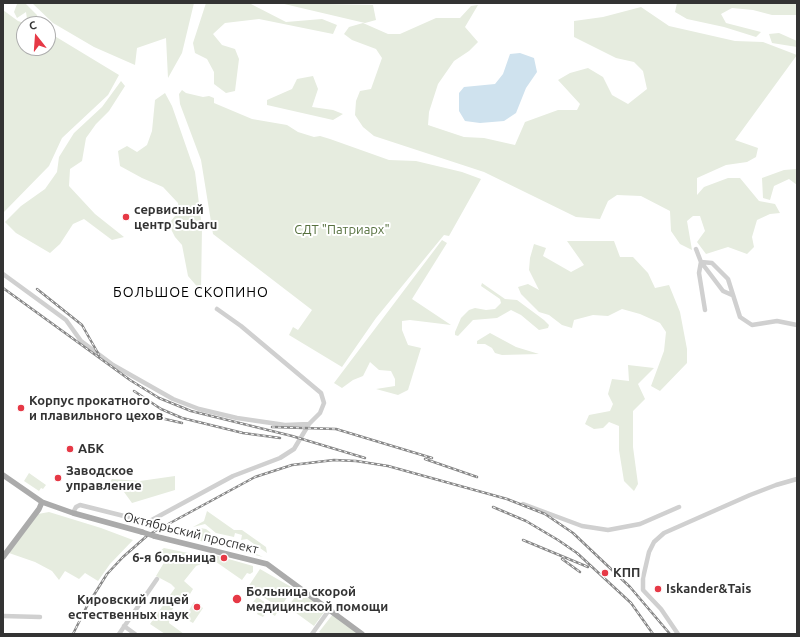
<!DOCTYPE html>
<meta charset="utf-8">
<style>
body{margin:0}
#map{position:relative;width:800px;height:637px;overflow:hidden;background:#fff;font-family:Ubuntu,sans-serif}
canvas{display:block}
.frame{position:absolute;inset:0;border:4px solid #333;pointer-events:none}
.north{position:absolute;left:16px;top:16px;width:40px;height:40px;box-sizing:border-box;background:#fff;border:1px solid #adadad;border-radius:50%;rotate:343deg;font-size:11px;font-weight:700;line-height:16px;text-align:center;color:#333}
.north::after{content:'';display:block;margin:auto;width:14px;height:18px;background:#e63946;clip-path:polygon(50% 0,100% 100%,50% 72%,0 100%)}
</style>
<div id="map">
<canvas width="800" height="637"></canvas>
<div class="frame"></div>
<div class="north">С</div>
</div>
<script>
const g = document.querySelector('canvas').getContext('2d');
g.lineJoin = 'round';
function fill(path, color) {
  g.fillStyle = color;
  g.fill(path, 'evenodd');
}
function poly(rows) {
  const path = new Path2D();
  for (const r of rows) {
    path.moveTo(r[0], r[1]);
    for (let i = 2; i < r.length; i += 2) path.lineTo(r[i], r[i + 1]);
  }
  return path;
}
function strokePath(path, color, width, dash) {
  g.strokeStyle = color;
  g.lineWidth = width;
  g.lineCap = dash ? 'butt' : 'round';
  g.setLineDash(dash || []);
  g.stroke(path);
}
function label(font, color, halo, rows, align = 'center') {
  g.font = font + ' Ubuntu,sans-serif';
  g.lineWidth = 4;
  g.setLineDash([]);
  g.textBaseline = 'middle';
  g.strokeStyle = halo;
  g.fillStyle = color;
  for (const [text, x, y, turn = 0] of rows) {
    g.save();
    g.translate(x, y);
    g.rotate((+turn || 0) * Math.PI / 180);
    g.textAlign = isNaN(turn) ? turn : align;
    if (halo) g.strokeText(text, 0, 0);
    g.fillText(text, 0, 0);
    g.restore();
  }
}
const green = poly([
 [15,3,25,3,37,15,38,19,32,22,27,19,26,12,17,18,14,12,17,4],
 [32,3,194,3,182,53,168,78,166,38,137,48,135,65,94,47,53,23],
 [206,3,249,3,286,22,322,19,337,25,333,34,259,19,225,23,213,34,222,45,235,49,239,59,235,91,226,93,214,84,214,72,207,59,195,53,193,43],
 [280,3,373,5,376,20,365,23],
 [677,3,797,3,797,15,772,15,753,10,732,8,721,14,726,23,761,32,756,37,724,27,687,19,675,12],
 [478,5,465,27,478,42,469,51,454,61,438,84,429,112,428,125,464,137,484,138,515,145,525,122,558,110,577,110,580,104,558,80,570,73,588,68,603,77,612,95,628,104,647,89,643,71,634,62,616,58,574,37,574,21,603,17,641,7,669,26,735,41,763,42,797,55,735,140,758,148,756,157,747,162,726,165,697,178,697,195,704,187,728,178,740,178,759,201,775,204,780,213,770,214,757,220,752,237,754,247,747,254,728,247,706,254,697,242,705,231,700,216,693,216,687,221,692,250,680,244,671,231,670,211,641,196,617,195,608,201,600,219,576,217,484,172,374,136,363,127,355,115,356,101,360,91,371,89,382,58,376,49,352,40,344,34,349,27,363,23,388,34,400,34,436,18,460,18,471,6],
 [3,10,18,21,27,24,24,24,24,48,48,48,48,32,119,75,108,95,62,138,49,166,3,213],
 [779,33,797,41,797,47,772,43,769,34],
 [313,76,318,89,312,107,333,110,343,114,333,120,267,105,267,100,292,89,297,79],
 [121,81,125,86,109,111,96,124,86,138,82,161,70,169,69,186,95,214,124,237,112,240,84,219,73,224,60,244,50,253,16,233,5,222,21,206,45,189,57,172,59,157,74,133,102,107],
 [182,90,186,93,203,97,209,96,214,98,214,103,252,119,287,125,298,132,314,137,320,136,330,139,389,160,416,161,462,172,481,179,449,236,444,235,376,318,342,367,289,335,293,327,298,330,312,310,213,234,201,160,180,104,179,94],
 [165,93,172,106,195,172,202,227,201,291,188,276,182,245,175,237,170,227,171,221,179,211,178,203,163,187,142,178,120,166,118,151,127,146,137,152,147,145,152,131,155,100],
 [797,169,797,185,789,179,774,186,770,200,763,198,762,178,784,170],
 [442,240,447,243,412,299,451,325,410,320,402,321,402,330,408,345,421,348,408,390,398,395,376,389,395,386,395,379,391,371,379,370,370,362,363,376,353,380,342,388,334,383],
 [567,241,614,241,620,257,633,257,648,273,655,288,669,285,680,312,687,349,687,363,660,391,651,386,664,351,666,332,660,323,640,314,622,309,608,316,593,315,574,320,572,328,562,325,549,315,539,312,521,294,518,287,528,284,539,290,529,270,530,258,534,244,546,248,543,256,571,272,584,265],
 [482,283,505,299,517,300,544,320,549,325,548,328,539,330,521,315,511,310,497,318,473,320,458,336,455,335,455,332,461,318,469,310,475,308,486,310,495,309,501,303,500,299,481,286],
 [490,333,516,347,539,354,502,355,495,353,492,348,485,344,477,344,477,341],
 [628,365,654,368,638,384,645,399,633,411,633,447,638,484,634,491,624,481,619,450,619,426,609,422,603,428,594,429,585,424,589,415,610,411,613,404,608,394,612,379,629,381],
 [29,473,46,485,43,489,41,488,39,491,24,481],
 [175,476,175,490,132,503,124,492,104,490,112,479,140,481],
 [207,511,234,530,242,530,266,547,267,553,247,539,241,540,242,535,235,533,234,537,216,533,205,524,193,527,204,521],
 [49,512,101,528,133,540,110,564,98,581,85,573,79,579,65,571,59,580,52,571,35,562,9,553,38,514],
 [200,528,206,529,210,532,214,541,250,551,263,557,189,538,195,530],
 [164,548,198,555,205,558,206,562,196,566,184,581,193,589,190,594,188,592,184,592,170,613,169,623,184,634,165,634,150,624,175,588,171,584,156,576,165,561,165,556,158,552],
 [211,554,253,566,253,572,250,574,247,573,242,580,209,557],
 [260,569,293,588,291,592,288,591,286,594,288,596,280,608,248,587],
 [299,591,323,608,324,612,314,626,288,607],
 [257,597,278,611,275,616,267,611,263,617,257,614,258,612,251,605],
 [194,602,203,608,193,623,184,618],
 [333,614,359,634,322,634,319,632]
]);
const water = poly([
 [520,53,534,58,537,72,526,88,516,113,504,121,480,123,465,121,459,111,459,93,464,87,495,84,503,74,510,54]
]);
const minor = poly([
 [696,249,701,262,723,291,732,295],
 [3,274,66,320,81,341,113,365,173,399,199,409,237,418,285,425,309,424],
 [705,310,699,273,701,262,712,263,728,279,740,317,752,325,777,321,797,325],
 [523,504,582,526,608,530,640,524,679,507],
 [73,513,76,507,80,505,148,522,233,476,280,458,294,449,309,424,320,413,324,403,321,393,241,326,217,309],
 [3,616,40,617],
 [124,626,135,634],
 [119,634,157,579],
 [312,634,329,610],
 [678,634,661,609,643,590,643,578,649,552,654,542,664,533,750,495,776,485,797,479]
]);
const major = poly([
 [3,475,42,502,73,513,142,532],
 [154,536,267,564,362,634],
 [3,557,39,509,42,502]
]);
const rail = poly([
 [3,288,130,380,159,398,191,411,292,436,365,458],
 [37,289,82,325,99,355],
 [134,391,161,409,182,418,243,433,280,438],
 [152,416,182,423],
 [272,427,336,429,432,458],
 [425,459,477,477],
 [493,507,526,521,558,540,577,553,631,603,653,634],
 [523,540,588,567],
 [562,559,580,572],
 [73,634,87,606,107,574,123,557,148,535,255,477,292,465,334,460,356,461,388,466,507,499,545,514,573,533,630,587,670,634]
]);
const majorBridge = poly([
 [142,532,154,536]
]);
const markers = [
 [126,217,4,"#e63946"],
 [21,408,4,"#e63946"],
 [70,449,4,"#e63946"],
 [58,478,4,"#e63946"],
 [224,558,4,"#e63946"],
 [605,573,4,"#e63946"],
 [658,589,4,"#e63946"],
 [237,599,5,"#e63946"],
 [197,607,4,"#e63946"]
];
const poiNames = [
 ["сервисный",134,210],
 ["центр Subaru",134,225],
 ["Корпус прокатного",29,401],
 ["и плавильного цехов",29,416],
 ["АБК",78,449],
 ["Заводское",66,471],
 ["управление",66,486],
 ["6-я больница",216,558,"right"],
 ["КПП",613,573],
 ["Iskander&Tais",666,589],
 ["Больница скорой",246,592],
 ["медицинской помощи",246,607],
 ["Кировский лицей",189,600,"right"],
 ["естественных наук",189,615,"right"]
];
const parkNames = [
 ["СДТ \"Патриарх\"",342,230]
];
const streetNames = [
 ["Октябрьский проспект",191,533,14]
];
const neighbourhoodNames = [
 ["БОЛЬШОЕ СКОПИНО",191,292]
];
fill(green, '#e6ecdf');
fill(water, '#cfe2ee');
strokePath(minor, '#d0d0d0', 4.5);
strokePath(major, '#ababab', 5.5);
strokePath(rail, '#888', 2.5);
strokePath(rail, '#fff', 1, [3]);
strokePath(majorBridge, '#ababab', 5.5);
for (const [x, y, r, color] of markers) {
  const dot = new Path2D();
  dot.arc(x, y, r, 0, 2 * Math.PI);
  g.fillStyle = color;
  g.fill(dot);
  strokePath(dot, '#fff', 1.5);
}
label('bold 13px', '#333', '#fff', poiNames, 'left');
label('13px', '#56703f', '#fff', parkNames);
label('13px', '#333', '#fff', streetNames);
g.letterSpacing = '1px';
label('14px', '#000', '#fff', neighbourhoodNames);
g.letterSpacing = '0px';
</script>
